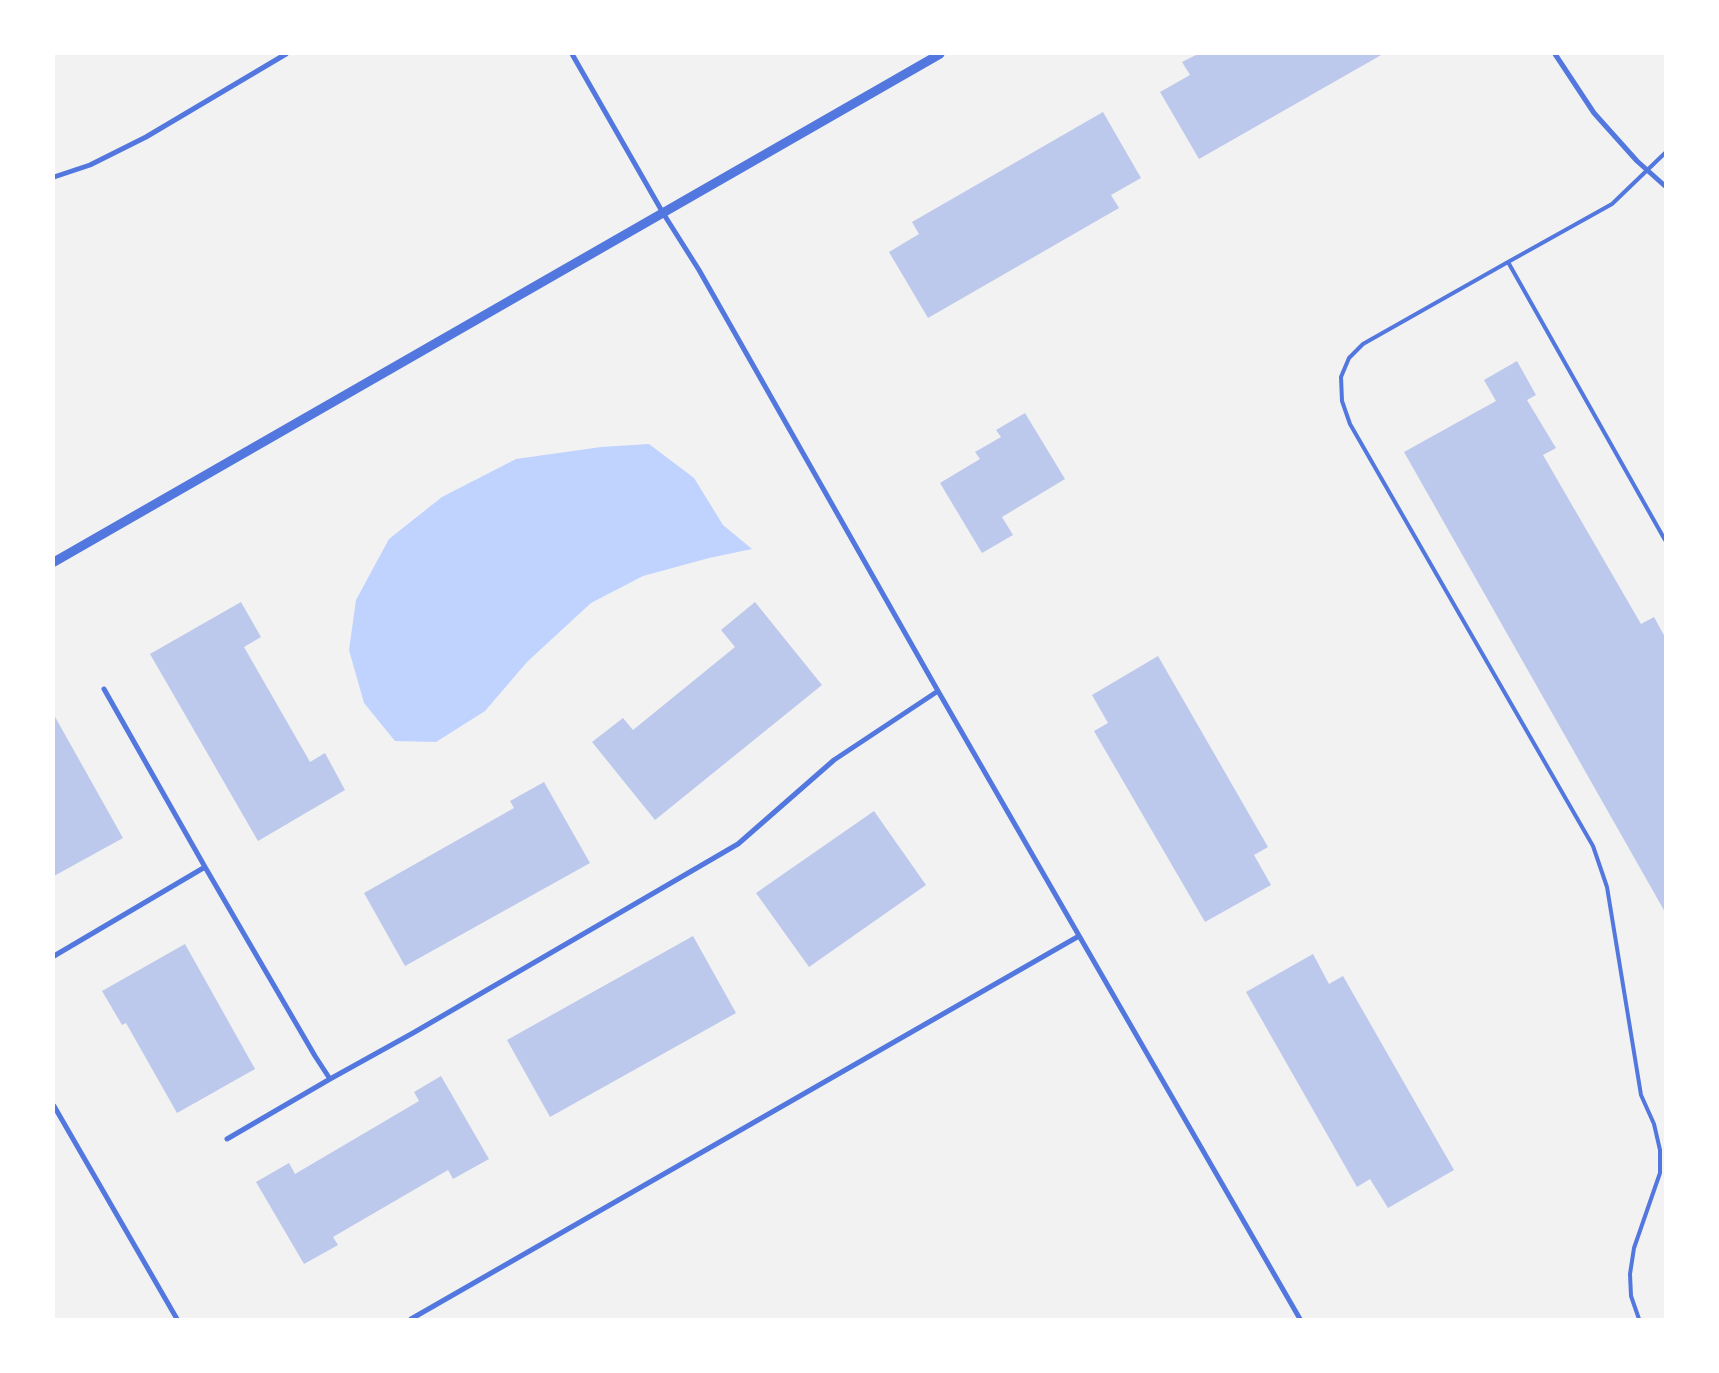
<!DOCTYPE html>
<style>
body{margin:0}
#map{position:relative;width:1719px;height:1373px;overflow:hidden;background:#f2f2f2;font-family:"Noto Serif",serif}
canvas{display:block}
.frame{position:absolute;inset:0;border:55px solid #fff;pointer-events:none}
</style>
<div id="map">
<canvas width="1719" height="1373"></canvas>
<div class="frame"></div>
</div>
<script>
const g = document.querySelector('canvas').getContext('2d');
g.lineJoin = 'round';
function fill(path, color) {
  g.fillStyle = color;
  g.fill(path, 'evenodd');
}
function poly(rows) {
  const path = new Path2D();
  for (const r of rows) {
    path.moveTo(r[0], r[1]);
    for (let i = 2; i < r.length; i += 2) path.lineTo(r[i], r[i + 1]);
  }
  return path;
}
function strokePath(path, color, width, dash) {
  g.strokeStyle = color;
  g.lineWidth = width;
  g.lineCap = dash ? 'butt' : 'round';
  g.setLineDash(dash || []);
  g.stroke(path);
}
const water = poly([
 [649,444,694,478,723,525,752,549,709,558,643,576,591,603,527,662,485,711,436,742,395,741,364,703,349,650,356,600,389,539,442,497,516,459,601,447]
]);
const building = poly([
 [1198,54,1383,54,1199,159,1160,92,1190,75,1182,62],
 [1103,112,1141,178,1111,195,1119,208,928,318,889,252,919,234,912,222],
 [1517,361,1536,395,1527,400,1556,448,1543,455,1641,624,1654,617,1665,637,1665,912,1404,452,1496,401,1484,380],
 [1025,413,1065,479,1002,517,1013,535,982,553,940,483,980,459,975,452,1001,437,996,430],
 [241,602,261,637,244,647,310,762,325,753,345,790,258,841,150,654],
 [755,602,822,685,655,820,592,742,623,718,633,730,735,647,721,630],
 [1158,656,1268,847,1254,855,1271,885,1205,922,1094,731,1108,723,1092,695],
 [54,715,123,838,54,876],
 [544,782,590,863,405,966,364,893,514,808,510,801],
 [874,811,926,885,809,967,756,893],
 [693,936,736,1013,550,1117,507,1040],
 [185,944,255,1069,177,1113,126,1023,122,1025,102,991],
 [1313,954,1329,984,1343,976,1454,1170,1388,1208,1370,1179,1357,1187,1246,992],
 [441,1076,489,1159,453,1179,448,1170,333,1237,338,1245,304,1264,256,1182,289,1163,295,1174,419,1101,414,1092]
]);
const service = poly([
 [1665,153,1612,204,1508,262,1665,540],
 [1508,262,1363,344,1349,358,1341,377,1342,401,1350,424,1593,846,1607,887,1641,1095,1654,1124,1660,1150,1660,1173,1634,1248,1630,1274,1631,1296,1639,1319]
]);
const minor = poly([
 [572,54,663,213,699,270,938,691,1300,1319],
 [1555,54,1594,113,1637,161,1665,186],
 [54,177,90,165,146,137,286,54],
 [104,689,205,867,315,1056,330,1079,413,1033,738,844,834,760,938,691],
 [54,956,205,867],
 [54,1106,177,1319],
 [227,1139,330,1079],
 [411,1319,1079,936]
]);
const tertiary = poly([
 [54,562,940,54]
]);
fill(water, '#bfd3fe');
fill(building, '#bdc9ec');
strokePath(service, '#5277de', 4);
strokePath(minor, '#5277de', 5);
strokePath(tertiary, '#5277de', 9);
</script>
